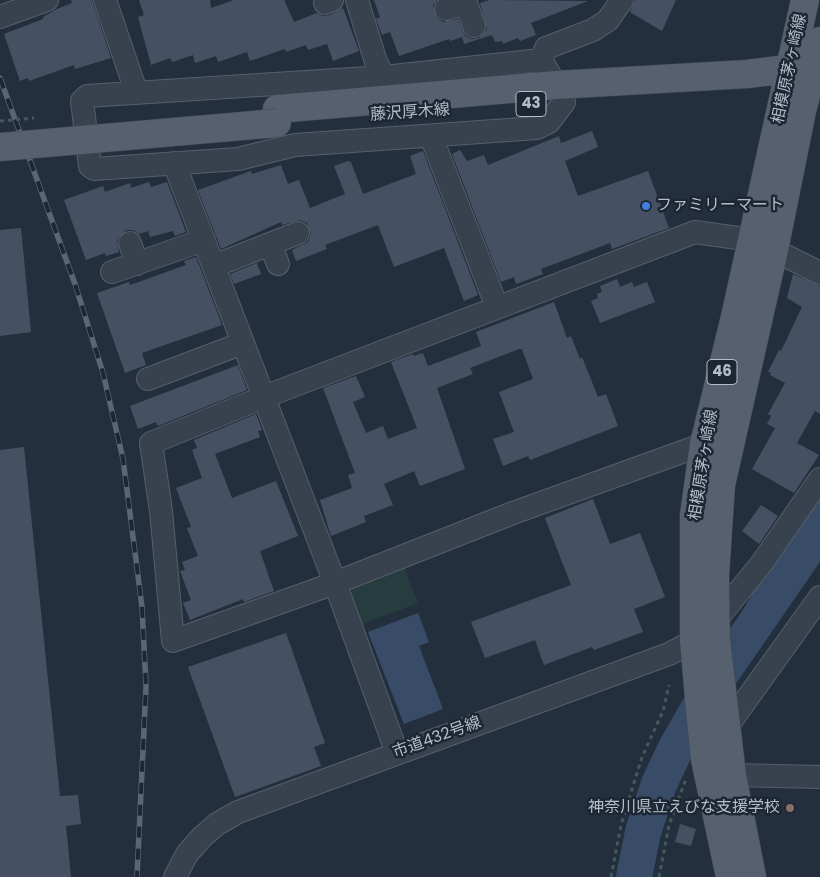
<!DOCTYPE html>
<meta charset="utf-8">
<style>
body{margin:0}
canvas{display:block;background:#242f3e}
</style>
<canvas width="820" height="877"></canvas>
<script>
const g = document.querySelector('canvas').getContext('2d');
g.lineJoin = 'round';
function fill(path, color) {
  g.fillStyle = color;
  g.fill(path, 'evenodd');
}
function poly(rows) {
  const path = new Path2D();
  for (const r of rows) {
    path.moveTo(r[0], r[1]);
    for (let i = 2; i < r.length; i += 2) path.lineTo(r[i], r[i + 1]);
  }
  return path;
}
function strokePath(path, color, width, dash) {
  g.strokeStyle = color;
  g.lineWidth = width;
  g.lineCap = dash ? 'butt' : 'round';
  g.setLineDash(dash || []);
  g.stroke(path);
}
function label(font, color, halo, rows, align = 'center') {
  g.font = font + ' Poppins,"Noto Sans JP",sans-serif';
  g.lineWidth = 5;
  g.setLineDash([]);
  g.textBaseline = 'middle';
  g.strokeStyle = halo;
  g.fillStyle = color;
  for (const [text, x, y, turn = 0] of rows) {
    g.save();
    g.translate(x, y);
    g.rotate((+turn || 0) * Math.PI / 180);
    g.textAlign = isNaN(turn) ? turn : align;
    if (halo) g.strokeText(text, 0, 0);
    g.fillText(text, 0, 0);
    g.restore();
  }
}
const green = poly([
 [404,566,418,603,360,625,350,597,355,584]
]);
const water = poly([
 [820,493,820,544,759,632,741,663,739,617,761,578],
 [418,613,429,642,419,646,443,709,404,724,368,632],
 [676,718,683,760,658,822,652,829,649,842,651,853,647,877,624,877,642,798,669,729]
]);
const river = poly([
 [634,877,643,832,659,784,676,748,707,694,820,530]
]);
const building = poly([
 [71,0,92,0,111,58,75,69,74,65,29,81,28,78,20,81,4,34,43,19,43,17,57,9,72,3],
 [139,0,210,0,211,8,234,0,284,0,294,22,317,13,323,16,330,15,343,8,359,51,333,61,327,44,308,50,306,45,286,52,285,49,250,61,247,52,218,62,216,56,195,63,193,55,172,62,170,58,151,65,138,17,144,15],
 [374,0,437,0,433,6,437,18,443,22,458,19,465,36,472,39,479,38,487,29,480,3,490,0,588,1,531,23,536,35,520,41,518,38,503,44,502,41,495,42,492,35,464,44,462,37,450,41,449,39,399,56,390,32,382,35,376,19,380,17],
 [635,0,676,0,662,31,630,12],
 [592,131,598,147,565,161,578,196,648,171,669,228,612,249,610,243,541,269,543,274,516,284,514,277,501,282,452,154,460,150,467,161,484,155,488,165,559,136,561,143],
 [423,151,478,295,464,301,444,248,394,267,378,225,325,245,327,249,296,261,292,250,308,242,311,234,307,223,300,220,282,225,281,222,221,249,198,190,251,171,252,174,281,165,288,184,299,180,310,208,345,194,334,166,348,161,351,162,363,194,416,174,410,156],
 [149,182,151,187,167,182,186,232,175,236,173,231,150,237,148,231,139,234,133,230,126,230,117,240,119,252,106,256,105,253,86,260,64,200,103,186,105,192,130,183,131,188],
 [21,228,31,332,0,336,0,230],
 [196,257,222,325,142,353,146,365,125,373,97,293,129,282,130,285,186,265,184,261],
 [257,263,261,274,234,284,230,274],
 [793,274,820,286,820,414,815,411,797,443,819,455,794,493,752,469,775,428,767,424,771,416,768,414,785,383,770,375,771,372,768,372,779,350,781,351,802,307,787,298],
 [617,279,620,287,632,282,634,287,647,282,655,302,600,323,591,301,598,298,597,294,602,292,600,286],
 [554,302,567,338,571,336,580,359,582,357,598,397,606,394,618,426,530,460,528,456,503,466,493,439,514,432,499,392,533,379,522,349,519,349,470,368,473,374,437,388,465,469,420,486,414,471,384,484,393,505,364,516,366,522,331,536,320,500,352,488,348,475,355,473,323,388,356,376,365,397,353,402,366,433,383,426,388,439,417,428,391,362,413,354,413,356,423,353,428,366,481,346,476,332],
 [238,365,247,390,158,426,156,422,138,429,130,406],
 [256,414,262,430,258,431,260,437,215,454,232,498,276,481,298,536,260,551,274,591,244,602,243,599,190,620,183,603,191,600,180,571,185,570,182,562,198,556,187,528,191,527,176,488,202,478,192,450,197,448,194,440],
 [24,447,60,796,78,795,81,824,66,826,71,877,0,877,0,450],
 [593,499,610,544,640,533,665,597,634,609,643,632,594,650,592,647,544,665,535,640,485,658,471,622,571,585,545,518],
 [761,505,778,516,759,544,742,531],
 [286,633,325,743,314,747,321,766,235,797,188,667],
 [680,824,696,829,691,846,675,842]
]);
const path = poly([
 [611,877,621,825,642,757,663,711,669,685],
 [659,877,669,825,686,779]
]);
const minor = poly([
 [105,0,136,91],
 [357,0,376,62,384,77],
 [465,0,474,26],
 [325,3,332,0],
 [446,9,466,3],
 [0,17,47,0],
 [541,60,546,48,593,30,608,20,622,0],
 [556,85,541,60,384,77,87,96,82,101,90,166,94,169,238,159,295,145,537,128,549,122,564,102],
 [431,136,497,307],
 [174,163,335,583,397,753],
 [130,243,137,264],
 [270,244,278,264],
 [774,250,820,273],
 [214,266,298,233],
 [112,272,204,240],
 [148,379,243,343],
 [704,444,513,513,335,583,173,641,161,511,151,443,264,397,695,232,752,240],
 [721,735,820,597],
 [732,775,820,777],
 [175,877,187,854,201,838,217,824,238,812,669,654,694,641,715,621,762,563,820,479]
]);
const major = poly([
 [277,109,556,85,747,74,804,67],
 [730,877,705,759,700,709,694,641,694,515,704,444,735,317,805,0],
 [752,877,732,775,716,640,715,575,721,485,774,250,802,111,820,41]
]);
const rail = poly([
 [0,78,75,284,103,373,123,459,142,607,146,686,137,877]
]);
const pathBridge = poly([
 [0,121,34,118]
]);
const majorBridge = poly([
 [0,147,277,123]
]);
const markers = [
 [646,206,5,"#3f7fe0"],
 [790,808,5,"#8d6e63"]
];
const shields = [
 [531,104,30],
 [722,372,30]
];
const shieldNames = [
 ["43",531,104],
 ["46",722,372]
];
const streetNames = [
 ["相模原茅ヶ崎線",790,69,-78],
 ["藤沢厚木線",410,113,-4],
 ["相模原茅ヶ崎線",704,465,-81],
 ["市道432号線",437,738,-20]
];
const poiNames = [
 ["ファミリーマート",656,206],
 ["神奈川県立えびな支援学校",780,808,"right"]
];
fill(green, '#263c3f');
fill(water, '#394c67');
strokePath(river, '#394c67', 36);
fill(building, '#455162');
strokePath(minor, '#565f6c', 24);
strokePath(major, '#414a57', 29);
strokePath(path, '#44595c', 3, [4, 4]);
strokePath(minor, '#38414e', 22);
strokePath(major, '#56606e', 28);
strokePath(rail, '#5a6575', 5.5);
strokePath(rail, '#1d2633', 4, [11]);
strokePath(majorBridge, '#414a57', 29, []);
strokePath(pathBridge, '#44595c', 3, [4, 4]);
strokePath(majorBridge, '#56606e', 28);
for (const [x, y, r, color] of markers) {
  const dot = new Path2D();
  dot.arc(x, y, r, 0, 2 * Math.PI);
  g.fillStyle = color;
  g.fill(dot);
  strokePath(dot, '#1d2633', 2);
}
for (const [x, y, w] of shields) {
  const box = new Path2D();
  box.roundRect(x - w / 2, y - 12.5, w, 25, 4);
  g.fillStyle = '#1d2633';
  g.fill(box);
  strokePath(box, '#b4bcc9', 1);
}
label('bold 15px', '#b4bcc9', null, shieldNames);
label('16px', '#b4bcc9', '#1d2633', streetNames);
label('16px', '#b4bcc9', '#1d2633', poiNames, 'left');
</script>
